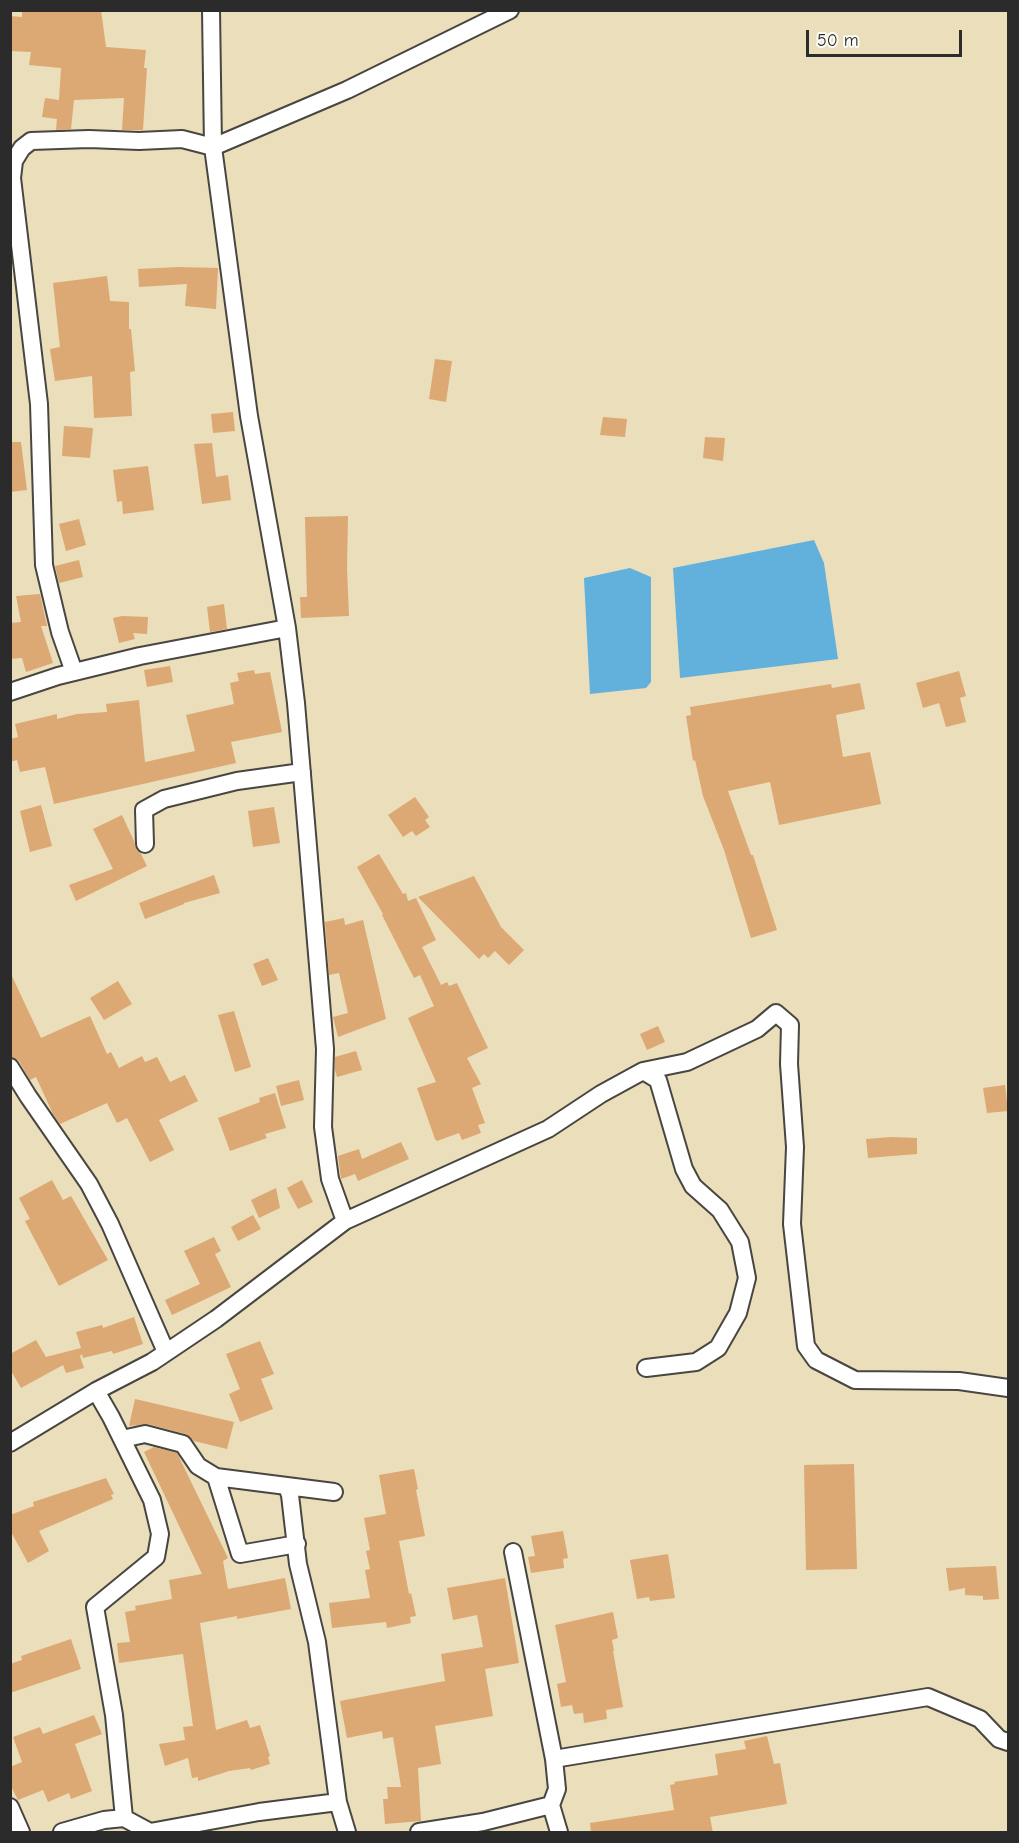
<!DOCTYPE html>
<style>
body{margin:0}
#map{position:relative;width:1019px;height:1843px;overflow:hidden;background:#ebdeba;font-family:"Comic Neue",sans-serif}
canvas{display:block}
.frame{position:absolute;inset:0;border:12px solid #2b2b2b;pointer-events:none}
.scale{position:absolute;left:806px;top:30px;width:156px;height:27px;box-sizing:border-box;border:3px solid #2b2b2b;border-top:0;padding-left:8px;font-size:18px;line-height:21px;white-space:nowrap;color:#2b2b2b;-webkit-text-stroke:4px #fdfcf7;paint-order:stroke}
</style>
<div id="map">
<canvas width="1019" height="1843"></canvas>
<div class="frame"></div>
<div class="scale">50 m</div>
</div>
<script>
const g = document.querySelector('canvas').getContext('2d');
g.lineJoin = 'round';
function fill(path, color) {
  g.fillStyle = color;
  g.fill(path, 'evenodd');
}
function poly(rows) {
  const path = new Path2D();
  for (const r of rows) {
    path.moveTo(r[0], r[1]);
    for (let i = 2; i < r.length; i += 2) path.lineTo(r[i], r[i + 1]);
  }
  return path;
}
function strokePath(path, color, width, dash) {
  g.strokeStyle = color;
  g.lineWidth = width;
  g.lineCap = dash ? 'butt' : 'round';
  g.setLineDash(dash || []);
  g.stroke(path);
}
const water = poly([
 [814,540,824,563,838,659,680,678,673,568],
 [630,568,651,577,651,682,646,688,590,694,584,578]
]);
const building = poly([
 [22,10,101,10,106,47,146,50,144,68,147,68,143,130,122,130,124,98,74,100,71,129,56,130,57,119,42,117,45,98,59,100,61,68,29,65,31,52,10,51,10,16,22,17],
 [178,267,218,268,216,309,185,306,187,284,139,287,138,269],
 [107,276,110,301,129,302,129,329,131,329,135,371,130,372,132,416,94,418,92,376,55,381,50,349,60,347,53,283],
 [435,359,452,361,446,402,429,399],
 [233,412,235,431,213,433,211,414],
 [603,417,627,419,625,437,600,435],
 [64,426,93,428,90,458,62,456],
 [705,437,725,438,723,461,703,458],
 [10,442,21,442,27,490,10,492],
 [212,443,216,477,228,475,231,500,202,504,194,444],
 [148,466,154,510,123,514,122,501,117,502,113,470],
 [348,516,347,568,349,616,301,618,300,597,307,597,305,517],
 [79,519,86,545,66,551,59,524],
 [79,560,83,577,59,583,55,566],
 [40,594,47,626,41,626,53,663,26,672,22,658,10,659,10,623,21,622,16,596],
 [224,604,227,629,210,632,207,607],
 [122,616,148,617,147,634,133,633,135,639,119,643,113,618],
 [170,666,173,682,147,687,144,670],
 [254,670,255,674,270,672,282,732,231,742,236,763,54,804,45,767,20,772,17,760,10,762,10,739,18,737,15,724,57,714,57,719,77,714,107,712,106,704,139,700,145,762,195,751,186,715,234,704,230,683,239,681,237,673],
 [959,671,966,696,960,698,966,722,946,727,939,703,923,708,916,683],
 [860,683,865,709,836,715,843,757,870,752,881,804,779,825,770,782,728,791,751,855,753,855,777,930,751,938,724,850,703,796,695,760,693,761,686,716,691,715,690,707,831,684,832,688],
 [415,797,429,817,425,820,430,827,416,836,412,831,403,837,388,815],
 [41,805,52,846,30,852,20,811],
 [274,807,280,843,253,847,248,811],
 [122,815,134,841,136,849,141,854,147,866,76,901,69,885,113,869,93,829],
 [379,854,403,894,406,893,408,901,416,898,436,940,422,947,441,985,447,982,449,986,457,983,488,1048,467,1058,481,1084,472,1088,485,1123,478,1125,481,1133,462,1140,459,1133,437,1141,435,1139,417,1088,436,1082,408,1018,434,1006,420,975,414,978,382,915,383,914,357,867],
 [214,875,220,893,184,903,184,904,145,919,139,903],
 [474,876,501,927,524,950,509,965,495,951,488,958,484,954,479,959,418,897],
 [344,918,345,925,363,920,386,1019,338,1037,333,1017,348,1013,339,973,329,975,325,922],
 [268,958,278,980,262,986,253,964],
 [10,972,41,1038,90,1016,107,1054,111,1052,119,1068,142,1056,145,1062,157,1057,170,1082,185,1075,198,1101,159,1120,174,1150,150,1162,127,1118,117,1123,107,1103,60,1124,53,1114,36,1077,30,1080,19,1061,10,1057],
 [118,981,132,1004,104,1020,90,998],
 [234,1011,251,1067,235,1072,218,1015],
 [658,1026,665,1042,647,1050,640,1034],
 [356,1051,362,1070,337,1077,335,1070,335,1057],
 [299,1080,304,1100,281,1106,276,1086],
 [1005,1085,1008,1111,987,1113,983,1088],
 [275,1093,286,1128,265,1134,267,1138,230,1151,218,1118,260,1102,259,1098],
 [892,1137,917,1138,917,1154,868,1158,866,1139],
 [401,1142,409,1159,358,1181,355,1174,341,1179,338,1156,359,1149,362,1159],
 [52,1180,63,1200,71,1196,108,1260,59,1286,25,1221,30,1219,19,1198],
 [302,1180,313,1202,298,1209,287,1188],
 [276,1188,280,1208,259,1218,251,1200],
 [253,1215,261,1229,238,1241,231,1227],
 [214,1237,221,1251,215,1254,231,1287,172,1315,165,1300,200,1284,184,1251],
 [134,1317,143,1344,113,1354,112,1351,83,1358,82,1354,80,1356,84,1368,66,1373,63,1365,21,1388,10,1369,10,1354,36,1340,46,1357,81,1348,76,1332,102,1325,103,1328],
 [260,1341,274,1374,261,1379,273,1409,240,1422,229,1394,240,1389,226,1354],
 [135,1399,234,1422,227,1449,194,1441,186,1434,148,1424,129,1426],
 [154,1447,177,1453,179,1457,228,1558,223,1561,228,1589,285,1578,291,1609,237,1619,237,1616,200,1623,216,1730,247,1720,250,1728,260,1725,270,1756,268,1757,270,1764,251,1770,250,1768,229,1771,198,1781,198,1777,192,1778,188,1758,165,1766,159,1744,185,1740,183,1727,193,1726,183,1654,119,1663,117,1643,130,1642,125,1612,136,1610,135,1606,172,1599,169,1580,202,1574,144,1452],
 [854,1464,857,1569,806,1570,804,1465],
 [414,1469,418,1489,416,1490,425,1536,399,1541,409,1594,411,1593,416,1616,410,1617,411,1623,387,1628,386,1622,332,1628,329,1603,370,1598,365,1570,370,1569,366,1551,370,1550,364,1518,386,1514,379,1475],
 [106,1478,114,1494,111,1495,113,1499,39,1531,49,1551,28,1563,10,1530,10,1515,34,1506,33,1502],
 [563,1531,568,1558,563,1559,564,1568,531,1573,528,1557,535,1556,531,1536],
 [668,1554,675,1598,650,1601,649,1597,637,1599,630,1560],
 [996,1566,999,1599,983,1600,983,1596,965,1595,965,1588,949,1591,946,1568],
 [505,1578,519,1663,485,1669,493,1716,435,1726,441,1764,418,1768,421,1821,385,1824,383,1799,388,1799,387,1787,401,1787,393,1737,383,1739,382,1731,347,1738,340,1701,445,1681,441,1654,483,1647,477,1615,453,1620,447,1588],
 [613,1612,618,1638,612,1640,614,1651,613,1651,623,1707,606,1710,607,1719,584,1723,583,1713,574,1714,572,1705,561,1707,557,1684,566,1682,555,1625],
 [71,1639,81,1669,10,1693,10,1664,22,1660,21,1656],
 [94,1715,102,1734,75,1744,92,1791,71,1799,69,1793,48,1802,43,1790,18,1800,10,1784,10,1767,22,1762,13,1737,40,1727,43,1734],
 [767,1736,774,1764,780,1763,787,1804,710,1817,713,1833,591,1833,590,1823,674,1810,670,1785,675,1784,674,1782,718,1775,715,1754,746,1749,744,1741]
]);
const street = poly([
 [211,10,213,147,249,416,287,628,296,703,325,1049,323,1127,330,1179,345,1221],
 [74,672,60,632,44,565,39,404,12,178,14,161,22,148,31,141,89,139,139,141,182,139,213,147,347,90,510,10],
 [10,692,58,676,140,656,287,628],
 [145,844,144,810,164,799,237,781,302,772],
 [10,1067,28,1096,89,1184,110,1224,166,1352],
 [643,1071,658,1080,684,1169,693,1186,720,1210,740,1242,747,1278,738,1313,718,1348,696,1362,646,1368],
 [122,1439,145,1434,183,1444,198,1466,216,1477,240,1554,297,1544],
 [10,1443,96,1391],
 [216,1477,334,1492],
 [287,1487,290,1495,298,1564,317,1642,338,1802],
 [513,1552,554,1759,557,1789,551,1805],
 [554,1759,928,1697,980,1719,999,1739,1008,1742],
 [10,1807,21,1832],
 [124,1818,150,1832,259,1812,338,1802,347,1832],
 [62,1832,104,1820,124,1818,114,1715,95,1607,156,1557,160,1534,152,1500,111,1417,96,1391,152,1362,216,1319,345,1221,548,1129,601,1094,643,1071,687,1062,757,1029,776,1013,790,1025,789,1064,795,1147,792,1224,806,1346,816,1360,855,1380,959,1381,1008,1388],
 [419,1832,483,1822,551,1805,559,1832]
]);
fill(water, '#61b1dc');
fill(building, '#dca874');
strokePath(street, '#484640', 20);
strokePath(street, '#fff', 16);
</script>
